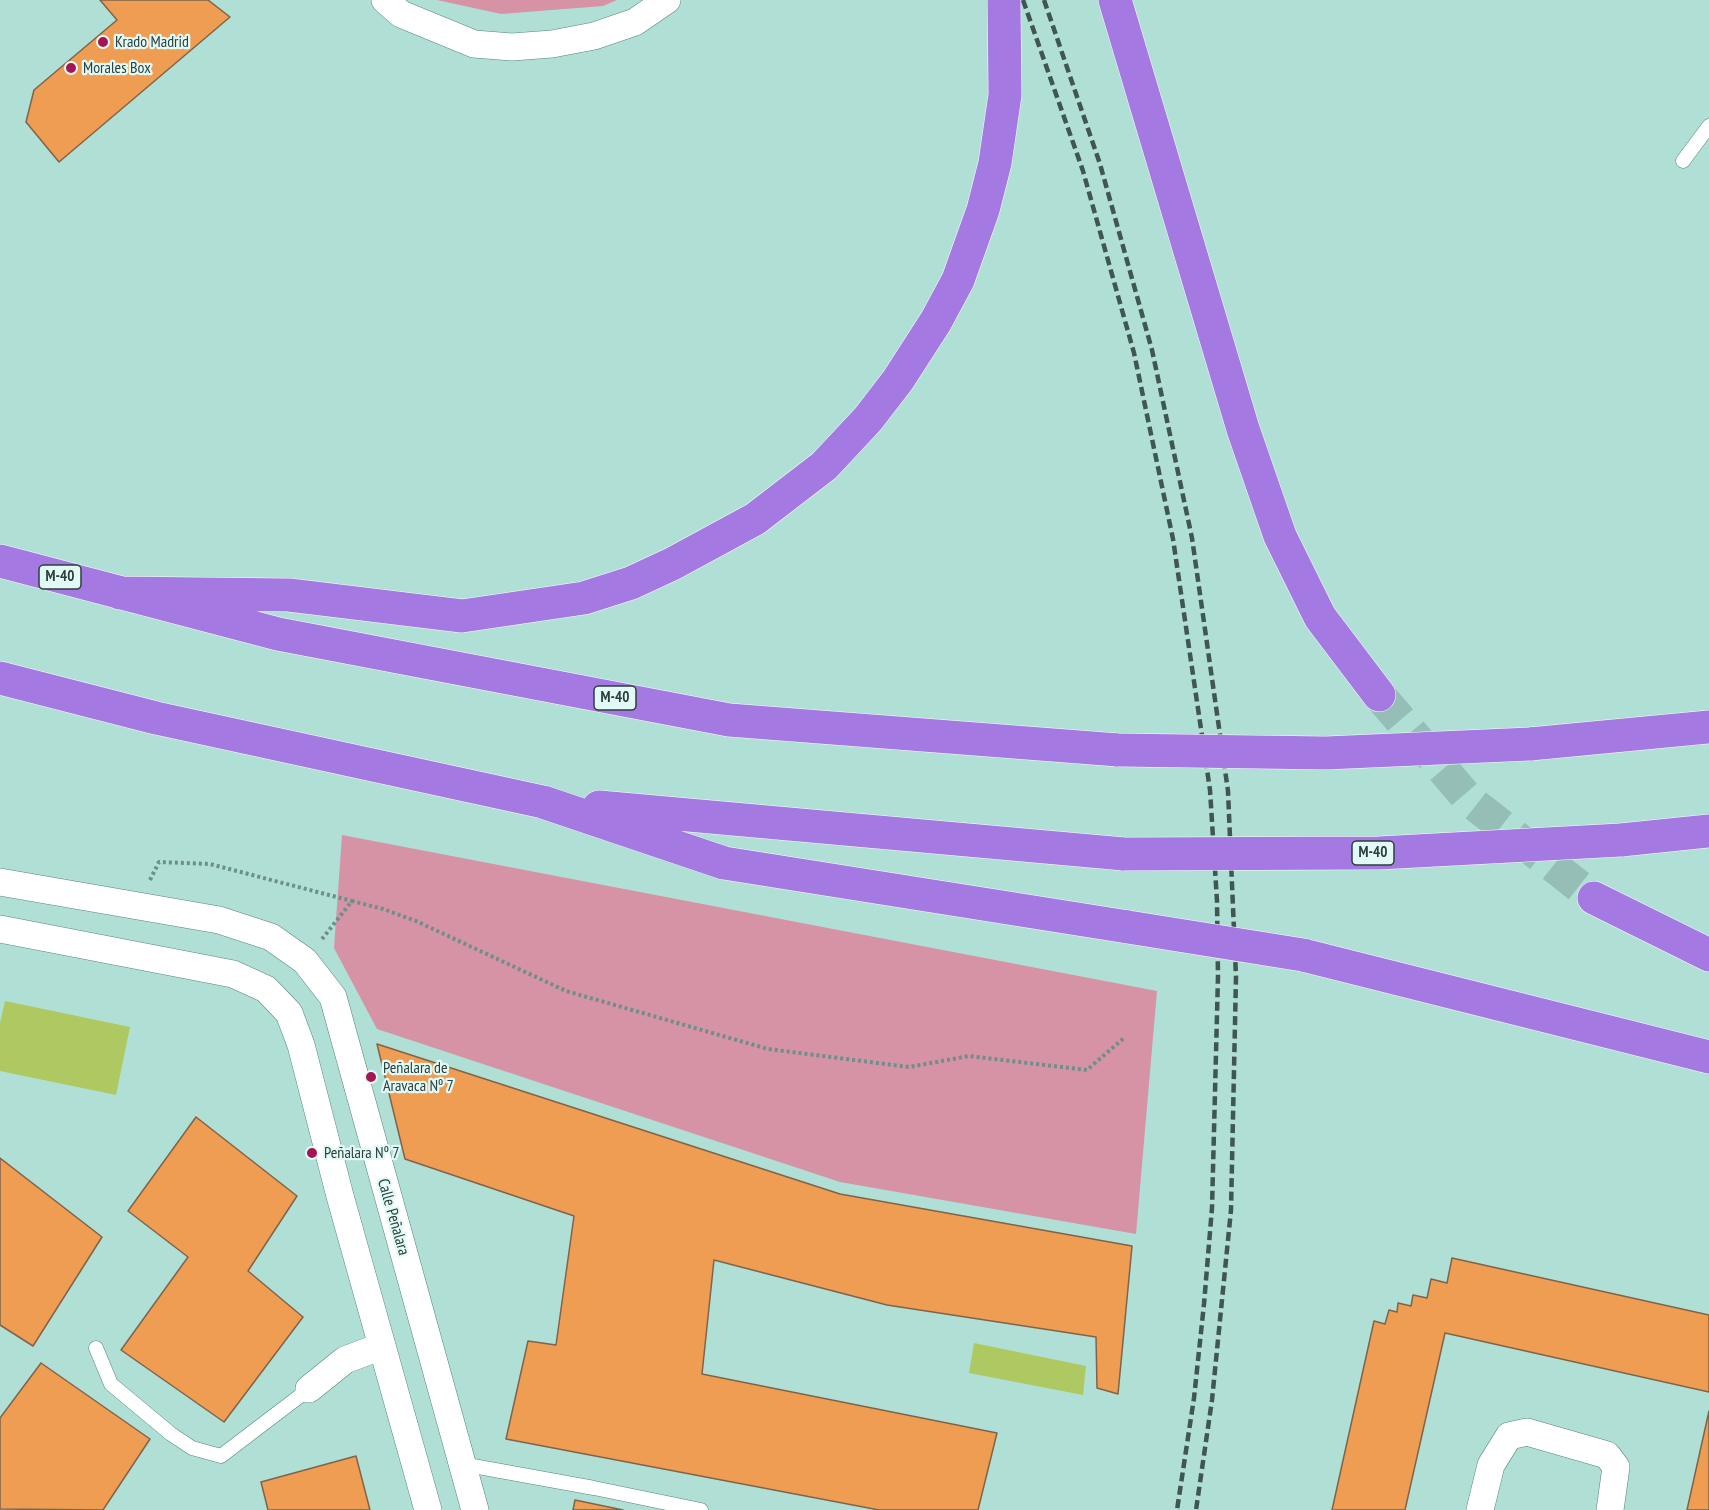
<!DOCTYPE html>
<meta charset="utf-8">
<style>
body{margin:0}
canvas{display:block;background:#afdfd5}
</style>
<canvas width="1709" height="1510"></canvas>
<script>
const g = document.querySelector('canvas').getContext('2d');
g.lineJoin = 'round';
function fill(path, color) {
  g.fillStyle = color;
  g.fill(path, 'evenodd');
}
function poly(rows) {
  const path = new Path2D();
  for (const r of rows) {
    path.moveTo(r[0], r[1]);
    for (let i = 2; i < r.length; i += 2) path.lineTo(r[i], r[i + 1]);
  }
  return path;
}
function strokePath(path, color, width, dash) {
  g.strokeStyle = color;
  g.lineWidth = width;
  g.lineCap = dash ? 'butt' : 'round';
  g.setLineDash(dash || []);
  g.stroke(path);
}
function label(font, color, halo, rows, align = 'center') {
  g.font = font + ' "PT Sans Narrow",sans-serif';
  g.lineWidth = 4.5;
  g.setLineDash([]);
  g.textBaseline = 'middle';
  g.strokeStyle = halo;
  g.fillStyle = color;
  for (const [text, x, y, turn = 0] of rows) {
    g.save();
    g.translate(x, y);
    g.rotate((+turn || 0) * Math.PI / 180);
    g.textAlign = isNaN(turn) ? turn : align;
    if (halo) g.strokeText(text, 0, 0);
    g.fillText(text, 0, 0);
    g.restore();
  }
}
const green = poly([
 [437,0,617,0,603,6,501,14],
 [342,835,1157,991,1136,1234,840,1182,377,1029,334,948]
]);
const water = poly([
 [5,1001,130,1027,116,1095,0,1071,0,1023],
 [974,1343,1086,1366,1083,1395,969,1373]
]);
const building = poly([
 [100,0,208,0,230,17,59,162,26,122,34,90,117,20,100,0],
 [377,1044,840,1194,1132,1246,1118,1394,1097,1388,1096,1337,887,1305,714,1260,702,1374,997,1433,978,1510,879,1510,506,1439,528,1341,556,1345,574,1216,405,1159,377,1044],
 [196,1117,297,1196,248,1271,303,1317,224,1422,121,1350,188,1257,128,1211,196,1117],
 [0,1158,102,1237,33,1346,0,1325,0,1158],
 [1452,1258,1709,1315,1709,1392,1445,1333,1405,1510,1332,1510,1374,1321,1385,1324,1389,1310,1397,1312,1398,1303,1411,1306,1413,1295,1427,1298,1431,1279,1447,1283,1452,1258],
 [41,1363,150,1439,103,1510,0,1509,0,1418,41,1363],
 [1709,1411,1709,1510,1687,1510,1709,1411],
 [356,1456,370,1510,268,1510,261,1482,356,1456],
 [575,1500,623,1510,573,1510,575,1500]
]);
const motorwayTunnel = poly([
 [1379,695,1470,801,1594,898]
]);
const path = poly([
 [150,880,159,862,210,864,352,901],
 [322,939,352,901,383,909,416,921,566,991,768,1049,909,1067,969,1056,1087,1070,1124,1038]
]);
const service = poly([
 [1683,161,1709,126],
 [96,1348,111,1384,171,1434,192,1448,221,1456,309,1389],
 [462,1464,594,1488,701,1510]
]);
const minor = poly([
 [385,0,401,14,474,44,512,47,552,44,594,36,635,22,667,0],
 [0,882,219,920,271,937,305,961,333,997,475,1510],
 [0,929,233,974,266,989,289,1013,301,1045,340,1196,428,1510],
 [309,1389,345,1360,382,1346],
 [1480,1510,1491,1465,1509,1436,1527,1432,1607,1455,1616,1467,1610,1510]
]);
const motorway = poly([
 [1115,0,1243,429,1280,536,1320,617,1379,695],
 [0,561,278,634,729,720,1118,750],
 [120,593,289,595,462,616,584,598,631,583,672,564,755,519,824,466,868,419,898,380,936,321,958,280,983,210,995,163,1005,95,1004,0],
 [0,678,156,718,543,802,724,863,1128,927],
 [1530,744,1709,727],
 [599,807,1124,854],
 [1621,840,1709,831],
 [1594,898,1709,955],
 [1303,955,1709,1057]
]);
const rail = poly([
 [1023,0,1083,171,1134,353,1173,539,1210,790,1217,901,1218,976,1212,1208,1204,1304,1194,1398,1177,1510],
 [1044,0,1100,164,1152,350,1192,538,1228,791,1236,977,1231,1210,1212,1400,1196,1510]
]);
const motorwayBridge = poly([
 [1118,750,1326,753,1530,744],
 [1124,854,1379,853,1621,840],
 [1128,927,1303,955]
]);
const markers = [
 [103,42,6,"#a51556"],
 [71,68,6,"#a51556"],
 [371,1077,6,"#a51556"],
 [312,1153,6,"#a51556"]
];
const shields = [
 [60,577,42],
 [615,698,42],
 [1373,853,42]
];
const shieldNames = [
 ["M-40",60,577],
 ["M-40",615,698],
 ["M-40",1373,853]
];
const poiNames = [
 ["Krado Madrid",115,42],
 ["Morales Box",83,68],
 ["Peñalara de",383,1068],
 ["Aravaca Nº 7",383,1086],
 ["Peñalara Nº 7",324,1153]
];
const streetNames = [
 ["Calle Peñalara",393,1217,74]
];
fill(green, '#d793a6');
fill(water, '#afc962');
fill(building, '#ee9d52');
strokePath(building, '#80634b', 1.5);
strokePath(motorwayTunnel, '#95bfb6', 33, [33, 16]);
strokePath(service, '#57857c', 15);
strokePath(minor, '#57857c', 28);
strokePath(motorway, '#fff', 34);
strokePath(path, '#6e8f89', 4, [3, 3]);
strokePath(service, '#fff', 14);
strokePath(minor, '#fff', 27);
strokePath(motorway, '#a47ae2', 33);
strokePath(rail, '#3f5652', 4.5, [9, 4.5]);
strokePath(motorwayBridge, '#fff', 34, []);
strokePath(motorwayBridge, '#a47ae2', 33);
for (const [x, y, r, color] of markers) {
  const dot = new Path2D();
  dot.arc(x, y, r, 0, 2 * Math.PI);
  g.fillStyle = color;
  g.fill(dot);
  strokePath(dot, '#e2faf5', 2);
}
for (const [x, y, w] of shields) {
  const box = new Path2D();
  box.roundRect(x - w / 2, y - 12, w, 24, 4.5);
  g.fillStyle = '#e2faf5';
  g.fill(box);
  strokePath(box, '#2c3f3c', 1.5);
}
label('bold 15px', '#2c3f3c', null, shieldNames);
label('16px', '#2c3f3c', '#e2faf5', poiNames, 'left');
label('16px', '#2c3f3c', '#e2faf5', streetNames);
</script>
